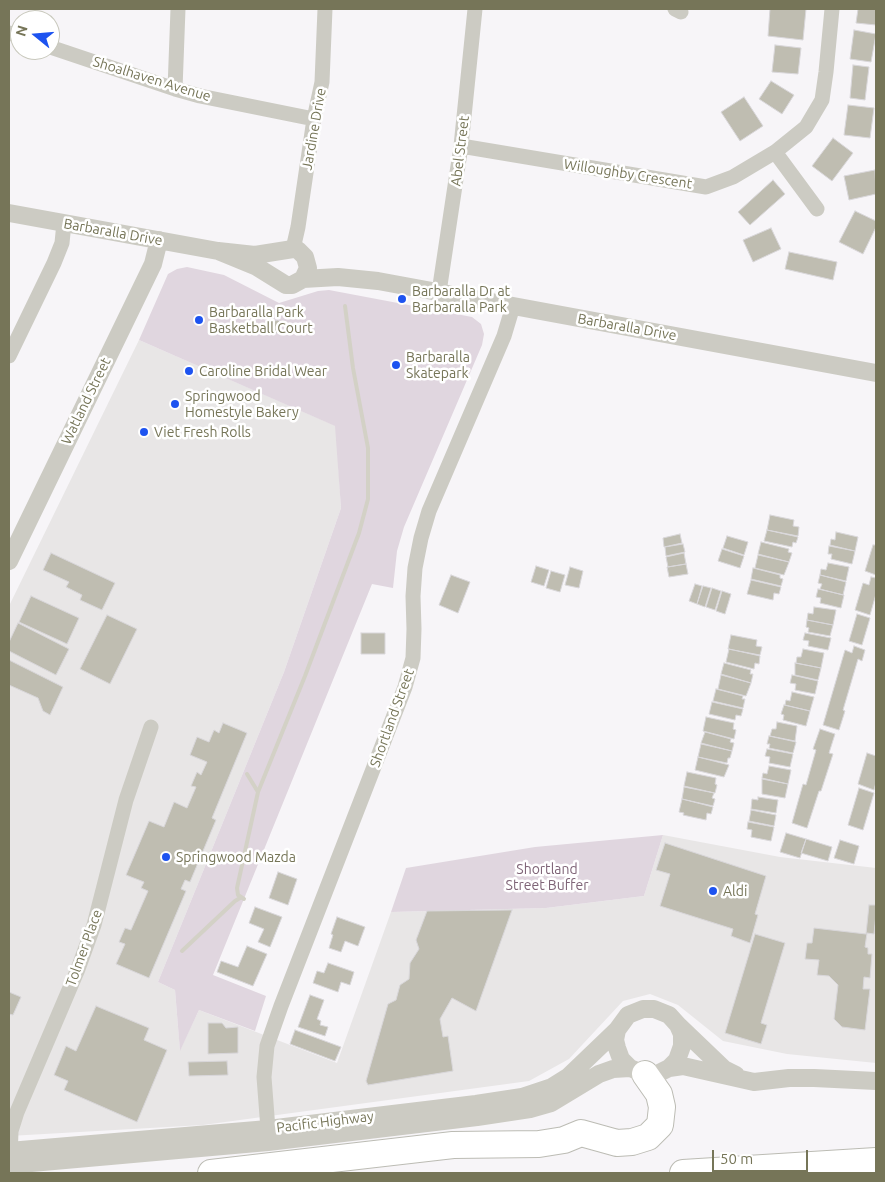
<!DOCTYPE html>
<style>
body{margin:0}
#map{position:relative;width:885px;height:1182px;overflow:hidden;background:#f7f5f8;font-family:Ubuntu,sans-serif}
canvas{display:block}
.frame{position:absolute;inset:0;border:10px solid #767558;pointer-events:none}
.north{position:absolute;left:10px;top:10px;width:50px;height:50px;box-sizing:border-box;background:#fff;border:1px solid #c8c8bc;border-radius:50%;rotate:287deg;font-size:14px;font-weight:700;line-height:20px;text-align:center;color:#767558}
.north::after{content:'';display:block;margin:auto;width:18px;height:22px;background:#1d53f0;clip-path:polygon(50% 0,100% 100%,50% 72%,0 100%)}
.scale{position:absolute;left:712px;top:1150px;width:96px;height:22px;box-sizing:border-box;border:2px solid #767558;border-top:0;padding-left:6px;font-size:15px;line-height:18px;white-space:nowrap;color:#767558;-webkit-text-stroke:4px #fff;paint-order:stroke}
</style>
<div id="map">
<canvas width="885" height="1182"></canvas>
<div class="frame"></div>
<div class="north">N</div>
<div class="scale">50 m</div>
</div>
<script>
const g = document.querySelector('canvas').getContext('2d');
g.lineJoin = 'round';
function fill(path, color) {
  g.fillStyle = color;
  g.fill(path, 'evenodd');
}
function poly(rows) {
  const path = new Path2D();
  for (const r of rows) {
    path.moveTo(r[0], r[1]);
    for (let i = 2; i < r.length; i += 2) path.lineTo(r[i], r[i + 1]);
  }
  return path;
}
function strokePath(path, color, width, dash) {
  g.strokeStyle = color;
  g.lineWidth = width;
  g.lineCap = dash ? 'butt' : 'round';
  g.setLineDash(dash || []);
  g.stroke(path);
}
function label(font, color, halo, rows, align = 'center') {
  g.font = font + ' Ubuntu,sans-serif';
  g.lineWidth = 5;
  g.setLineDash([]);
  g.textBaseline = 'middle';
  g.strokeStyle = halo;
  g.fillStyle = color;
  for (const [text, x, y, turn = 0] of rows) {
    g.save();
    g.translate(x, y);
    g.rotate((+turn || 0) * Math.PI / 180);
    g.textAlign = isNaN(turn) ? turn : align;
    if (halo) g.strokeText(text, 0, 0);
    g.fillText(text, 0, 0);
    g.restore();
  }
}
const built = poly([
 [139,340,336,426,341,508,284,672,158,982,175,990,180,1050,199,1010,337,1063,391,912,546,908,644,896,663,835,780,857,876,868,876,1063,787,1054,723,1041,678,1005,650,994,623,1001,569,1059,529,1081,203,1125,9,1136,9,606]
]);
const green = poly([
 [187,267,224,275,279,303,318,291,329,290,472,317,481,324,484,334,482,345,404,527,397,551,393,588,372,584,213,975,266,996,255,1031,199,1010,180,1051,175,990,158,982,284,672,341,508,335,426,139,340,168,274,177,269],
 [663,835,644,896,546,908,391,912,406,868,535,847]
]);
const stream = poly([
 [247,774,258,792],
 [244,899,238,895,237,888,258,792,305,676,359,533,368,499,368,448,353,368,345,306],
 [182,951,235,901,240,898]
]);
const building = poly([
 [770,9,806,9,803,40,768,36,770,9],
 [858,9,876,9,876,25,856,23,858,9],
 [854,30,876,34,871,62,850,59,854,30],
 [775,45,801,48,798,74,772,72,775,45],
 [853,65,869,67,865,100,850,98,853,65],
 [771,81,794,95,782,114,759,99,771,81],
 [744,97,763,126,740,141,721,112,744,97],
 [848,105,874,108,870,138,844,135,848,105],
 [833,138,853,153,832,181,812,166,833,138],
 [875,170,876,194,849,200,844,176,875,170],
 [773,180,785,194,750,225,738,212,773,180],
 [855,211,876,221,876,227,863,254,839,242,855,211],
 [771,228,781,249,753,262,743,240,771,228],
 [789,252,837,262,833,280,785,269,789,252],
 [278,320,282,324,280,332,274,334,269,330,271,322,278,320],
 [770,515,794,520,793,526,799,527,798,536,767,530,770,515],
 [767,530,798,537,796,543,793,542,792,547,764,541,767,530],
 [836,532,858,537,855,551,830,545,831,539,835,540,836,532],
 [680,534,682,543,664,547,663,538,680,534],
 [727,536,748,542,744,555,723,548,727,536],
 [761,542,789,549,788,552,792,553,789,562,758,554,761,542],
 [683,544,685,552,666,556,665,547,683,544],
 [873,545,876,545,876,575,865,571,873,545],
 [829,546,855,551,852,564,831,559,832,554,828,554,829,546],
 [722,549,744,556,740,568,718,561,722,549],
 [51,553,115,583,102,610,80,600,82,595,66,587,69,582,43,570,51,553],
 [684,553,686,564,668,567,666,557,684,553],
 [758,555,789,562,784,575,755,568,758,555],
 [828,563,849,567,846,581,820,575,821,569,826,570,828,563],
 [686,564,688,574,669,577,667,567,686,564],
 [536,566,549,570,544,586,531,582,536,566],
 [570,567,583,571,579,588,565,585,570,567],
 [753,568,780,575,780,578,783,579,781,586,751,579,753,568],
 [551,571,565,575,560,592,546,588,551,571],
 [451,575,470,582,458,613,439,605,451,575],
 [820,575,846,582,843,595,820,589,822,584,818,583,820,575],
 [871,577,876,578,876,594,870,615,855,610,863,583,869,585,871,577],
 [751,580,781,587,779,594,774,593,773,600,747,594,751,580],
 [695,584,702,586,697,604,689,601,695,584],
 [703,586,711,588,705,607,697,604,703,586],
 [712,588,721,591,715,610,706,607,712,588],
 [818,589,844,595,841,608,820,603,821,598,816,597,818,589],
 [722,591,731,594,725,614,716,611,722,591],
 [31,596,79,618,67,644,19,622,31,596],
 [814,607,836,610,833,625,807,620,808,613,813,614,814,607],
 [857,614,870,618,862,645,849,641,857,614],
 [107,615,137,629,110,684,80,669,107,615],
 [807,620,833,625,830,636,808,632,809,628,806,627,807,620],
 [18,623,69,649,56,675,9,651,9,642,18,623],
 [361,633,385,633,385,654,361,654,361,633],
 [805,633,831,638,828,650,808,646,809,641,803,640,805,633],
 [731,635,757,640,756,646,762,647,760,655,728,649,731,635],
 [854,646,865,650,862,661,858,659,843,710,845,711,839,730,823,725,845,650,852,653,854,646],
 [729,649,760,656,759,664,755,663,754,669,726,662,729,649],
 [803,649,824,653,821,668,796,663,797,657,801,657,803,649],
 [9,660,63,687,50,715,43,711,38,698,9,685,9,660],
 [724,663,751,670,750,674,753,674,751,683,721,674,724,663],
 [795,663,821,668,818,680,795,675,795,663],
 [721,675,751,683,746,696,718,689,721,675],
 [792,675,818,681,815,694,795,690,796,684,790,683,792,675],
 [716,689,743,696,742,699,745,699,743,708,713,701,716,689],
 [792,692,814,697,810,711,785,705,786,700,790,701,792,692],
 [712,702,743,709,741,716,736,715,735,720,709,714,712,702],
 [784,705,810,711,806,726,783,720,784,715,781,714,784,705],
 [706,717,734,723,733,729,736,730,734,739,703,731,706,717],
 [777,722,797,726,795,741,770,736,772,729,776,729,777,722],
 [223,723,247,733,212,818,216,820,190,882,185,880,181,889,186,891,149,978,116,964,125,944,119,942,125,928,131,930,148,891,141,888,144,882,126,875,149,821,164,827,174,802,187,808,196,787,191,786,197,772,201,775,207,762,190,755,197,737,209,742,214,730,219,733,223,723],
 [820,729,835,734,829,753,833,754,821,791,819,791,807,828,792,823,803,784,806,785,816,750,813,749,820,729],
 [705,732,731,739,730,742,734,743,732,751,701,743,705,732],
 [769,736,796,742,793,753,769,748,770,744,767,744,769,736],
 [701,744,732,751,730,758,728,758,727,763,698,757,701,744],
 [767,749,793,754,790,767,769,763,770,757,765,756,767,749],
 [867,753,876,756,876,782,874,790,858,784,867,753],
 [698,757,729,765,724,777,695,770,698,757],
 [769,766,791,770,788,784,762,778,763,773,767,774,769,766],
 [687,772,716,778,715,784,717,785,715,793,684,786,687,772],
 [762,779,788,784,785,798,762,794,762,779],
 [684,787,714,793,712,798,715,799,713,806,682,799,684,787],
 [859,788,874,793,863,830,848,825,859,788],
 [758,797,778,800,776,813,751,809,752,799,758,800,758,797],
 [682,799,713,807,711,814,707,813,706,820,683,815,684,813,679,812,682,799],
 [751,810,776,815,774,826,749,821,751,810],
 [748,822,774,827,771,841,751,837,752,830,747,829,748,822],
 [786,833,806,839,800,858,780,852,786,833],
 [806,839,832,847,828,861,801,853,806,839],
 [840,840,859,846,854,864,834,858,840,840],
 [665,843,766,876,755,914,758,915,750,943,731,936,733,929,660,906,670,874,656,870,665,843],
 [278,872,297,879,288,905,269,898,278,872],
 [869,905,876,905,876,914,874,934,867,933,865,947,868,948,868,954,872,954,870,978,864,977,863,989,870,989,865,1030,842,1027,834,1019,838,985,829,976,817,975,819,960,805,959,807,943,812,943,814,928,866,934,869,905],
 [255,907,282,917,270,947,258,942,264,929,249,923,255,907],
 [512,910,476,1011,452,998,440,1019,443,1037,448,1036,453,1071,368,1085,366,1081,388,1004,396,1000,400,985,409,979,410,963,419,949,416,940,427,911,512,910],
 [337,917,365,927,358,946,345,941,341,952,329,948,333,935,331,934,337,917],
 [755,934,785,943,761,1023,767,1025,761,1044,725,1033,755,934],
 [247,946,267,954,253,986,217,972,221,961,238,967,247,946],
 [328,963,354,972,350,985,341,982,338,992,313,983,317,971,324,973,328,963],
 [9,992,21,997,13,1015,9,1014,9,992],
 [310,995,324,1000,317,1019,321,1021,320,1025,328,1027,325,1036,298,1027,310,995],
 [96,1006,149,1028,144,1040,167,1050,137,1122,64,1090,68,1081,54,1075,66,1046,76,1051,96,1006],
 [208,1023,222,1023,226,1028,238,1027,238,1053,208,1054,208,1023],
 [295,1030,341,1047,335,1061,290,1044,295,1030],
 [227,1061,228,1075,189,1076,188,1062,227,1061]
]);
const minor = poly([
 [675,9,681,12],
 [9,33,20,36],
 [50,47,175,89,200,96,314,119],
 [175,89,178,9],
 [461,146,706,187,733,177,775,152,806,127,822,100,826,72,832,9],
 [775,152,817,209],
 [293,249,298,227,314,119,322,82,325,9],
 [439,292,461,146,475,9],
 [9,356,54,263,62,243,64,223],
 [268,1129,264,1077,267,1046,281,1006,405,687,413,658,414,629,413,596,415,568,421,538,429,511,504,336,513,306],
 [10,1161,11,1131,17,1112,78,969,94,925,126,800,151,727]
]);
const tertiary = poly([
 [9,213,218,251,255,255,293,249,298,250,305,257,308,268,303,279,292,285,286,285,257,267,218,251],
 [303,279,338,277,378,281,876,373],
 [9,561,153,264,159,240],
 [678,1025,724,1069,736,1075],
 [669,1068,677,1060,682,1046,682,1034,678,1025,669,1015,654,1009,643,1009,628,1015,617,1030,615,1040,617,1048,621,1059,630,1068,645,1074,657,1074,669,1068,683,1066,754,1082,789,1078,814,1078,876,1081],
 [9,1151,268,1129,476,1104,522,1097,552,1087,568,1077,617,1030],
 [9,1165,268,1142,477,1117,530,1109,551,1103,599,1074,613,1069,630,1068]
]);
const motorway = poly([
 [211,1173,453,1145,539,1144,564,1140,581,1133,617,1143,632,1142,648,1137,660,1125,662,1107,659,1094,645,1074],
 [683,1173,876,1161]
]);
const markers = [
 [402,299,5,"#1d53f0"],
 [199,320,5,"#1d53f0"],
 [396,365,5,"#1d53f0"],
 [189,371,5,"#1d53f0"],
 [175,404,5,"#1d53f0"],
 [144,432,5,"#1d53f0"],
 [166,857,5,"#1d53f0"],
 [713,891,5,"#1d53f0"]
];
const streetNames = [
 ["Shoalhaven Avenue",152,79,17],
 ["Jardine Drive",314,129,-80],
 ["Abel Street",460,151,-83],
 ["Willoughby Crescent",628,174,9],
 ["Barbaralla Drive",113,232,10],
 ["Barbaralla Drive",627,327,10],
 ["Watland Street",86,401,-64],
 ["Shortland Street",392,718,-70],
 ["Tolmer Place",84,948,-70],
 ["Pacific Highway",325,1122,-7]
];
const poiNames = [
 ["Barbaralla Dr at",412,291],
 ["Barbaralla Park",412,307],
 ["Barbaralla Park",209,312],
 ["Basketball Court",209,328],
 ["Barbaralla",406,357],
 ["Skatepark",406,373],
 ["Caroline Bridal Wear",199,371],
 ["Springwood",185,396],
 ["Homestyle Bakery",185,412],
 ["Viet Fresh Rolls",154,432],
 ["Springwood Mazda",176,857],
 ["Aldi",723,891]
];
const parkNames = [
 ["Shortland",547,869],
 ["Street Buffer",547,885]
];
fill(built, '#e8e6e6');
fill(green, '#e0d6df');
strokePath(stream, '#d3d1c6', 4);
fill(building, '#bfbdb1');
strokePath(building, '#d9d7da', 1);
strokePath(motorway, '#bcbcb4', 28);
strokePath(minor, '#cccbc3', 15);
strokePath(tertiary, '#cccbc3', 18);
strokePath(motorway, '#fff', 26);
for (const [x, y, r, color] of markers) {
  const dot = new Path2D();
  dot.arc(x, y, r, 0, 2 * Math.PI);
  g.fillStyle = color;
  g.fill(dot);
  strokePath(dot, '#fff', 2);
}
label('14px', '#767558', '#fff', streetNames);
label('14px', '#767558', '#fff', poiNames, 'left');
label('14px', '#7f6477', '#fff', parkNames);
</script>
